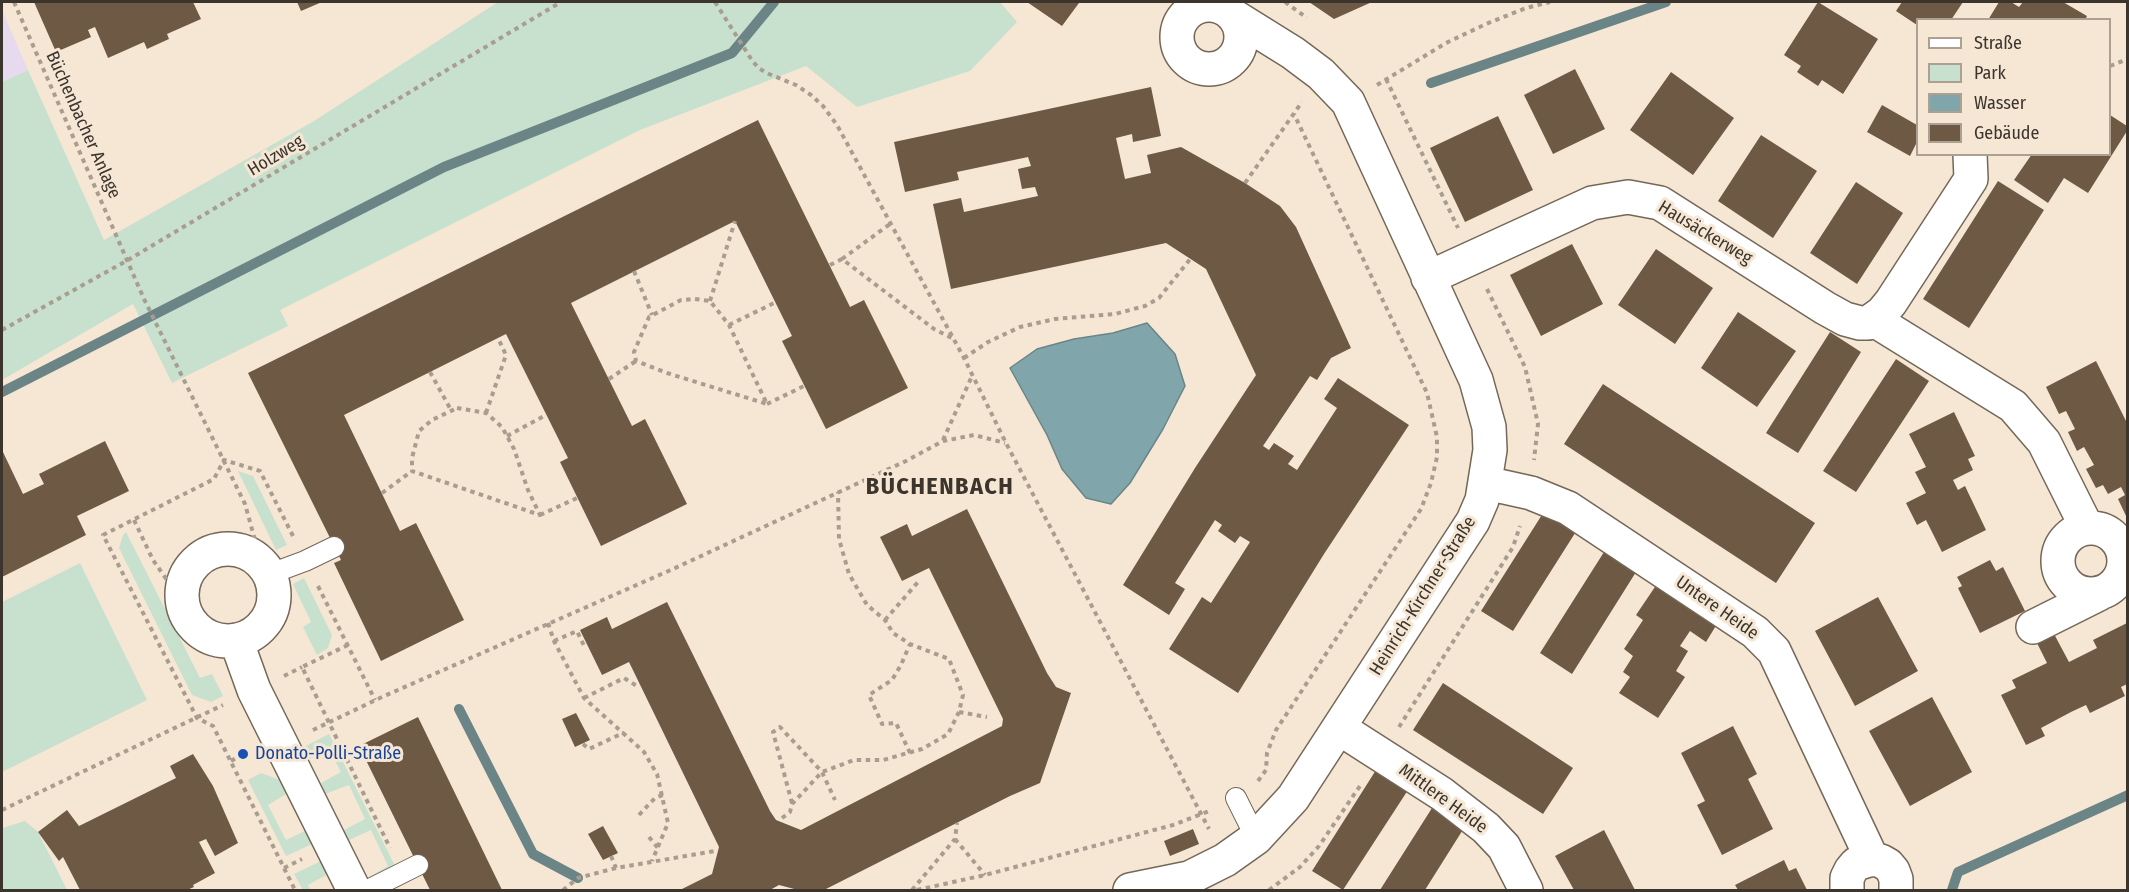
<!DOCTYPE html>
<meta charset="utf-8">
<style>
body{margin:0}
#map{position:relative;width:2129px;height:892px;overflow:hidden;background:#f6e7d5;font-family:"Fira Sans Condensed",sans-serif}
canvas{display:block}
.frame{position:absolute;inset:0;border:3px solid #3b352e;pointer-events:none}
.legend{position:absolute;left:1916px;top:18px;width:195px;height:138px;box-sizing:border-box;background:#f6e7d5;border:2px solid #aba092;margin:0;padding:8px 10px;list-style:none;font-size:18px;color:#3b352e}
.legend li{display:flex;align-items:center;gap:12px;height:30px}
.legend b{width:30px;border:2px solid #aba092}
</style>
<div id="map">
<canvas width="2129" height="892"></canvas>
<div class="frame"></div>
<ul class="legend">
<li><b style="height:8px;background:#fff"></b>Straße</li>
<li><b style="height:16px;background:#c8e0ce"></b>Park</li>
<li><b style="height:16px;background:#80a6ac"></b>Wasser</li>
<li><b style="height:16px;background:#6e5a44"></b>Gebäude</li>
</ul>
</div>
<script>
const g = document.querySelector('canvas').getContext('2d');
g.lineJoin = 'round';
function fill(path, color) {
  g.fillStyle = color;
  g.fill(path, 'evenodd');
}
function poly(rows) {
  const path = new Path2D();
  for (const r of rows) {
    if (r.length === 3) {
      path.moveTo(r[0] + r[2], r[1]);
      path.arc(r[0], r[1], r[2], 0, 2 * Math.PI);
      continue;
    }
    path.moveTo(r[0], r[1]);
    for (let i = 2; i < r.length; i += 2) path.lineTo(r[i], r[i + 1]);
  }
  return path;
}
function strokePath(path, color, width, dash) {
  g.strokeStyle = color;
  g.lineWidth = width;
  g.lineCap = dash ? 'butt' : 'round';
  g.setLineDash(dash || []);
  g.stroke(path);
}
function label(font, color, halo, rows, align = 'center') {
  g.font = font + ' "Fira Sans Condensed",sans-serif';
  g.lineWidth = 6;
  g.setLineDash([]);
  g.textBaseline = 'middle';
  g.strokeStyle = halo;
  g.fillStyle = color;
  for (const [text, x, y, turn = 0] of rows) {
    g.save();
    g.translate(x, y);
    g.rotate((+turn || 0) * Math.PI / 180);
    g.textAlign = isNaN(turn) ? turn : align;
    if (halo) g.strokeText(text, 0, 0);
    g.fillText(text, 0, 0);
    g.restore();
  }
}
const education = poly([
 [2,10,28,70,2,82]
]);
const green = poly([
 [498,2,1000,2,1017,22,970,71,857,107,806,66,640,130,280,310,288,326,172,383,133,304,2,380,2,82,28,70,104,240,314,121],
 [238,471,253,476,287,545,276,550],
 [126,532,200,678,212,674,223,696,211,702,192,695,119,548,123,535],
 [80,563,147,700,2,772,2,602],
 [304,578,332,635,328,648,317,655,303,627,311,622,293,584],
 [329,734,398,872,369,882,367,878,388,866,371,830,349,840,344,832,344,830,365,819,349,785,325,794,321,783,341,772,329,749,309,759,304,752,306,746],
 [261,773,283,781,288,793,268,805,286,840,307,830,313,842,312,844,286,856,248,780],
 [25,821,38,832,67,890,2,890,2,828],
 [321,861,328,874,308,885,311,890,303,890,294,874]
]);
const water = poly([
 [1147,323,1175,354,1185,386,1163,429,1130,483,1111,504,1086,498,1062,469,1047,435,1010,368,1037,349,1074,339,1113,333,1147,323]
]);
const stream = poly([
 [1431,83,1666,2],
 [2,392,444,167,732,53,774,2],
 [459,709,533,854,578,878],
 [1952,890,1958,872,2128,795]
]);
const building = poly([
 [34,2,193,2,201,19,167,34,169,39,147,49,144,42,108,58,95,27,88,30,91,37,56,52],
 [297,2,322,2,301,11],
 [1027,2,1077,2,1079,3,1062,26],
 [1309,2,1372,2,1334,19],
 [1818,2,1878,39,1843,94,1822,80,1818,86,1797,72,1801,66,1784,55],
 [1902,2,1963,2,1951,20,1917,20,1917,25,1896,11],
 [1999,2,2011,2,2019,7,2023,2,2063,2,2087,16,2085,20,1988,20],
 [1575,69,1605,129,1553,154,1524,95],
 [1671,72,1734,118,1693,175,1630,130],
 [1151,87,1161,136,1133,142,1132,134,1116,138,1125,179,1151,173,1147,155,1181,147,1245,183,1280,206,1296,227,1351,348,1331,358,1317,380,1310,376,1263,446,1269,450,1274,443,1294,456,1288,464,1297,470,1337,408,1324,399,1338,378,1409,425,1324,554,1238,693,1169,649,1202,597,1211,603,1250,542,1240,536,1235,543,1218,531,1222,525,1215,520,1175,583,1185,589,1169,615,1123,585,1195,468,1256,375,1206,269,1166,243,951,289,933,204,961,198,964,212,1038,196,1035,187,1022,189,1018,169,1031,166,1028,157,957,172,959,180,905,192,894,142],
 [1882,105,1917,125,1917,142,1910,156,1867,132],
 [2110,115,2127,126,2127,131,2088,193,2064,178,2048,203,2014,180,2032,154,2110,154],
 [1498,116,1533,190,1465,222,1430,148],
 [758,120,850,307,864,300,908,388,826,429,782,341,792,336,735,221,571,303,632,426,645,419,687,504,601,546,560,462,568,458,506,334,344,415,400,531,416,523,464,620,381,661,334,563,341,560,248,373],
 [1761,135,1817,171,1773,238,1718,201],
 [1998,181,2044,210,1969,328,1923,299],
 [1856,182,1903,213,1857,284,1810,253],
 [1572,244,1603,304,1541,336,1510,275],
 [1656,249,1713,288,1675,344,1618,305],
 [1738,312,1796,351,1757,407,1701,368],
 [1830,332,1861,352,1798,453,1766,433],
 [1896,359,1929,381,1856,492,1823,471],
 [2096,361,2127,423,2127,518,2118,499,2125,495,2121,487,2108,494,2103,485,2096,488,2086,469,2094,465,2084,447,2077,451,2068,432,2075,429,2066,411,2059,414,2046,387],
 [1603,384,1815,523,1776,583,1564,444],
 [1954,412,1975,456,1968,459,1973,470,1953,480,1958,490,1965,486,1986,530,1942,552,1926,520,1917,525,1906,503,1926,493,1915,472,1926,467,1909,434],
 [105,441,129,491,77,516,86,535,2,577,2,450,23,494,44,484,39,474],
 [967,509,1047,673,1056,687,1071,693,1040,783,1010,796,824,890,798,890,779,885,770,890,680,890,712,874,719,847,629,662,602,675,580,630,607,617,612,629,667,602,770,811,776,820,801,830,1002,726,1003,719,929,568,902,581,880,537,907,524,912,536],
 [1545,510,1577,530,1513,631,1481,611],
 [1604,552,1636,572,1572,674,1540,653],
 [1990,560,1996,571,2003,567,2025,611,1980,633,1958,588,1962,586,1957,577],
 [1661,578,1717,624,1706,642,1690,631,1680,646,1688,651,1676,671,1685,677,1658,718,1619,693,1630,677,1623,672,1633,656,1624,649,1643,620,1636,615],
 [1878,597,1918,671,1855,706,1815,631],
 [2127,623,2127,684,2121,687,2125,696,2090,713,2086,705,2071,712,2041,728,2045,736,2026,745,2001,695,2016,688,2012,680,2047,663,2036,641,2053,632,2069,662,2097,648,2093,640],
 [1443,683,1573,768,1543,814,1413,730],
 [1932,697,1972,772,1910,806,1869,731],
 [576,713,590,740,575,747,562,719],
 [418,717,502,890,430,890,359,746],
 [1733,726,1757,774,1748,779,1773,829,1722,855,1697,805,1705,801,1681,753],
 [193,754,213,786,238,843,215,856,206,839,199,842,215,873,193,885,194,887,187,890,80,890,63,857,59,861,38,832,67,810,79,826,176,778,170,766],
 [1376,770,1408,790,1343,890,1312,871],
 [1432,808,1464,828,1425,890,1380,890],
 [603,826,618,853,603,860,588,834],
 [1193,829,1199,844,1170,856,1164,841],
 [1604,830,1635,890,1574,890,1555,856],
 [1784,860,1789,871,1796,868,1807,890,1738,890,1735,885]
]);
const path = poly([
 [14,2,144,299,245,504,258,551],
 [715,2,753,62,760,69,769,74,796,85,811,95,823,106,837,125,964,358,1006,443,1209,829],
 [1285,2,1307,18],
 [2110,66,2128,59],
 [1386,79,1458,228],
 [1377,85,1446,43,1486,24,1526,8,1550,2],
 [1245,183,1302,102],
 [842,259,890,224],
 [830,265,842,259,934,329,952,338],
 [634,271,652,315],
 [1487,289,1525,367,1538,424,1534,460],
 [695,299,710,301,729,325,767,404,667,373,636,361,634,352,649,317,681,300,695,299],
 [710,301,735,221],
 [729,325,776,302],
 [2,330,128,260,561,2],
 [964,358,988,342,1020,327,1055,319,1115,314,1145,306,1159,298,1191,258],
 [430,372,451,410],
 [609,379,636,361],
 [767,404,804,386],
 [457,408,486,413,502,427,514,449,528,490,540,515,412,471,412,458,419,431,432,420,457,408],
 [486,413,506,355,498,338],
 [507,436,546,415],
 [943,440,972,376],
 [382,493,412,471],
 [540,515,577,498],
 [134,520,153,560,183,603],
 [293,536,260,471,224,460,214,479,103,535,197,718,213,726,295,890],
 [2124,560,2128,567],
 [318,586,375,700],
 [885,620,918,582],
 [548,623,554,641,584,698,623,733],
 [554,641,577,631,585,648],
 [348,645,302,667,390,848],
 [284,676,302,667],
 [584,698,624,678,637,686,640,685],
 [959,712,987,717],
 [1399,727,1513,547,1520,526],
 [313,730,382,697,673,569,906,461,943,441,974,435,1005,443],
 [583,744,589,749,623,733,644,752,657,774,668,823,652,861],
 [910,753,896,723,882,724,869,695,892,680,901,665,910,644],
 [231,761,243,754],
 [1258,781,1266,770,1267,753,1276,730,1421,509,1431,483,1437,457,1437,437,1427,393,1294,114],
 [792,803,773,732,780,727,822,772,835,800],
 [2,810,223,705],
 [639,815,655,798,663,795],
 [782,818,790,812,792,804,822,772,854,760,883,760,922,749,948,734,959,712,963,695,949,659,910,644,893,633,885,620,867,605,849,574,839,539,838,492],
 [649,837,658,848],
 [955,839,985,875],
 [611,856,616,868],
 [284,868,302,859],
 [563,890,578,878,616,868,715,851],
 [912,890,955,839,957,823],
 [917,890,985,875,1173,825,1212,810],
 [1269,890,1300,867,1319,846,1362,783]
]);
const service = poly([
 [270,574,305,561,334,547],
 [1236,798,1256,838],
 [368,890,418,865]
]);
const minor = poly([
 [1209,37,32],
 [1428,278,1592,203,1628,197,1660,203,1825,308,1845,319,1860,323,1868,323,1882,313,1891,302,1971,179,1970,154],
 [1874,320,2013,406,2044,442,2087,528],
 [1486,483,1531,493,1568,508,1755,632,1774,651,1872,859],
 [2091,561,33],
 [228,595,46],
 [2033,627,2099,594],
 [236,640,254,690,354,890],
 [1339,728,1442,794,1486,828,1504,847,1526,890],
 [1130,890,1189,878,1225,860,1256,838,1293,798,1473,521,1482,500,1490,450,1489,427,1476,380,1348,102,1321,74,1293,53,1232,15],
 [1847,890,1847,878,1851,870,1856,864,1872,859,1881,861,1888,865,1893,871,1896,879,1896,890]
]);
const markers = [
 [243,754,6,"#1a4fb4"]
];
const streetNames = [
 ["Büchenbacher Anlage",83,125,66],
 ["Holzweg",276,156,-31],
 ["Hausäckerweg",1705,233,31],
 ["Heinrich-Kirchner-Straße",1423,596,-58],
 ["Untere Heide",1717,608,35],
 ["Mittlere Heide",1443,799,36]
];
const transitNames = [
 ["Donato-Polli-Straße",255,754]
];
const districtNames = [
 ["BÜCHENBACH",940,487]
];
fill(education, '#e7daee');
fill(green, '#c8e0ce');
fill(water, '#80a6ac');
strokePath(water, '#6b8486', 1.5);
strokePath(stream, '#6b8486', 10);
fill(building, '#6e5a44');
strokePath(service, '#746757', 22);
strokePath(minor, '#746757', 36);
strokePath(path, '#a99d90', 4, [4.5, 4.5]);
strokePath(service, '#fff', 20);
strokePath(minor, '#fff', 33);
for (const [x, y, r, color] of markers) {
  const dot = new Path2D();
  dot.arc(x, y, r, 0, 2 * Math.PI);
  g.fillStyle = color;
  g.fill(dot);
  strokePath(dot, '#f6e7d5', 2);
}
label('18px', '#3b352e', '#f6e7d5', streetNames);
label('18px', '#164399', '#f6e7d5', transitNames, 'left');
g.letterSpacing = '1.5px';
label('bold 24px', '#3b352e', '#f6e7d5', districtNames);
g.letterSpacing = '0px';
</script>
